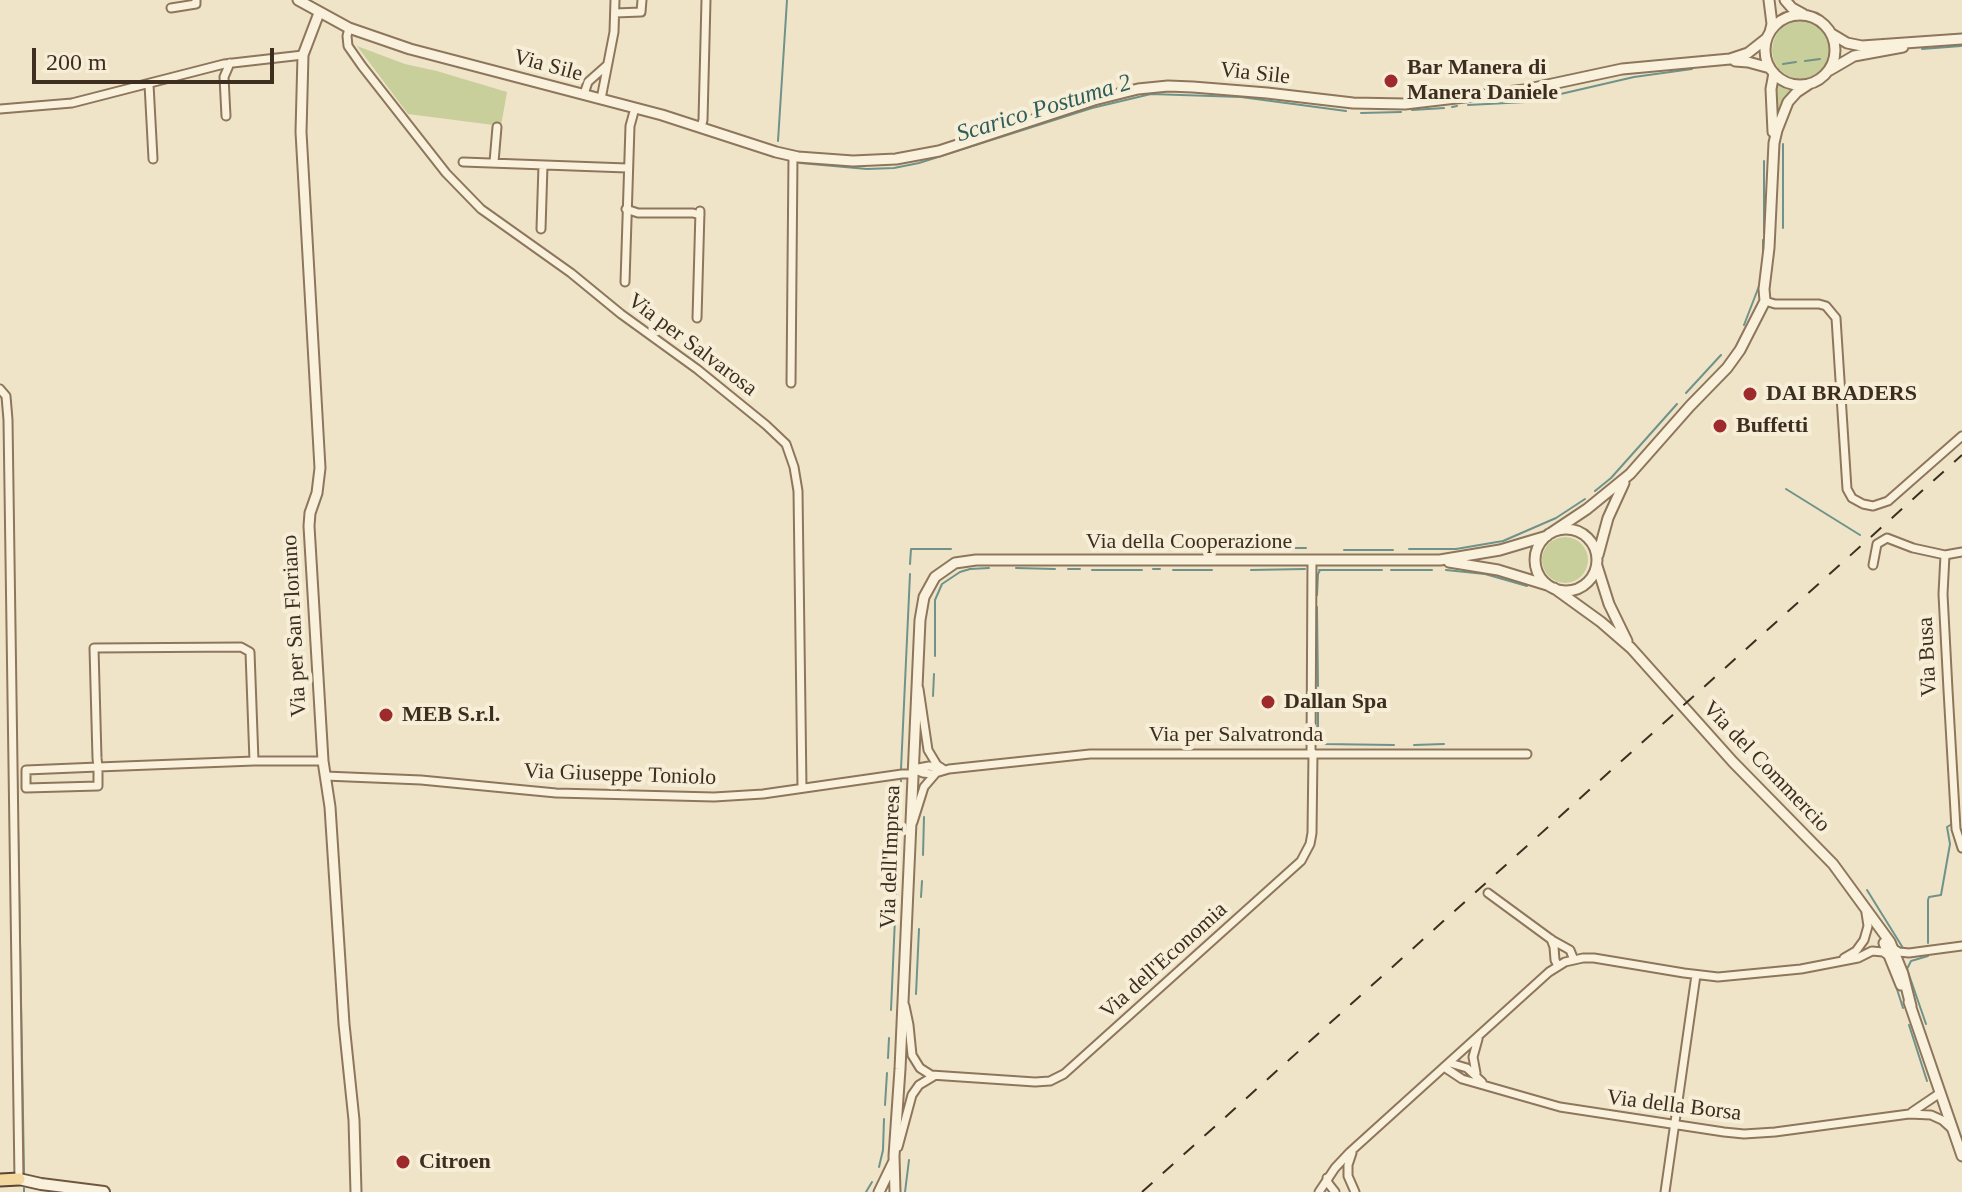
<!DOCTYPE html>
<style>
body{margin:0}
#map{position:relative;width:1962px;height:1192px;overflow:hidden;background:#f0e4c8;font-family:"Times New Roman",serif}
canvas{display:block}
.scale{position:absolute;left:32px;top:48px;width:242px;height:36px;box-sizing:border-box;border:4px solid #3d2e20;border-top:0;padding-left:10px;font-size:24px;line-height:28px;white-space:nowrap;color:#3d2e20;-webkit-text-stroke:6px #f7eed8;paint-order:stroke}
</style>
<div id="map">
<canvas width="1962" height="1192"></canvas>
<div class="scale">200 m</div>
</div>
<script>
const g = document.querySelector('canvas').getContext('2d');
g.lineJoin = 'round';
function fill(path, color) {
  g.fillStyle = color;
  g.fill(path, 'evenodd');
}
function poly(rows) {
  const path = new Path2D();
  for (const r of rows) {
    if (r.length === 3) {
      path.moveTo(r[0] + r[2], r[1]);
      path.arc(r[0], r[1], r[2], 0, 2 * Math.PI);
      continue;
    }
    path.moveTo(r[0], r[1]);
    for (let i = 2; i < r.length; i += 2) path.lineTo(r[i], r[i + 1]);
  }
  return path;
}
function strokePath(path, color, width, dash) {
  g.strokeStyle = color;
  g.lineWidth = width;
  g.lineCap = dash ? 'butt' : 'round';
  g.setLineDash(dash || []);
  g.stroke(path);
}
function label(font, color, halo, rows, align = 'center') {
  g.font = font + ' "Times New Roman",serif';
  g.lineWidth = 8;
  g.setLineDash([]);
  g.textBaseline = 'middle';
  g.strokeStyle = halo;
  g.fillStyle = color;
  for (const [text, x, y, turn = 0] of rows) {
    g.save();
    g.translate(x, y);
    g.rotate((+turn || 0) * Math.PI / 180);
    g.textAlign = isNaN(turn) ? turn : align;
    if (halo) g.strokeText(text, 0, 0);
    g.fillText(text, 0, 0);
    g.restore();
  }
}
const green = poly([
 [1801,50,29],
 [357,46,405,64,437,71,507,92,501,126,408,114],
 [1776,81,1785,87,1795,90,1776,124],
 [1565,560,23]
]);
const stream = poly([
 [1922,49,1961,46],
 [1805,61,1820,59],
 [1783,64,1796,62],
 [1468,105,1526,102,1634,77,1692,69],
 [1452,107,1457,106],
 [1412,110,1444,108],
 [1361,113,1401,112],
 [778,141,787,0],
 [800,163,867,169,894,168,919,163,1092,108,1151,94,1241,97,1346,111],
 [1783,228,1783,144],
 [1764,233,1764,161],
 [1763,259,1763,240],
 [1744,325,1761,281],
 [1686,393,1721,355],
 [10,400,11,402,12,474],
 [12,479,24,1173],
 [1786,489,1860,535],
 [1595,491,1611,478,1677,404],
 [1183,548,1306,548],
 [1409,549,1456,549,1503,541,1556,518,1585,499],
 [1344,550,1393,550],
 [910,564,911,549,951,549],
 [1016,568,1055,569],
 [1068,569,1080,569],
 [1153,569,1160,569],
 [1092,570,1142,570],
 [1173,570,1212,570],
 [1251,570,1305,569],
 [1319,570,1382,570],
 [1391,570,1432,570],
 [1446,570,1485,574,1527,586],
 [1317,595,1318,574,1320,570],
 [1317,607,1318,686],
 [935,656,935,600,942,584,960,572,970,569,989,568],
 [933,696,934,674],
 [1318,705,1318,734,1323,744,1394,745],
 [1414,745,1444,744],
 [901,769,910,574],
 [923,855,924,817],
 [1867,890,1903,948],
 [921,897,922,881],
 [1928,943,1928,900,1929,897,1941,895,1950,844,1947,827,1952,824],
 [1895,983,1903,1008],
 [916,994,919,929],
 [891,1010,901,780],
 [1926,1024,1907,969,1911,961,1928,956],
 [1909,1025,1927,1081],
 [888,1058,889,1038],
 [885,1105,887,1073],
 [879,1167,883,1150,884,1119],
 [24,1188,24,1192],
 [866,1192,872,1182],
 [905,1192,909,1160]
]);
const minor = poly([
 [171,8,196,4,196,0],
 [615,13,641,12,642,0],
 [349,28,347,36,348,46,362,66,446,173,481,209,571,273,621,314,697,369,766,425,786,444,794,467,798,491,802,788],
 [149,84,153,159],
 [584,94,588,82,606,66],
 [601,99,614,32,615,0],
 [0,109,72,103,224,64,303,55],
 [226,116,224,77,230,63],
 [701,127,703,120,706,0],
 [463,162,627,168],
 [494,162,497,127],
 [626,209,638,213,693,213,700,215],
 [541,229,543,165],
 [625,282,630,126,635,108],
 [1765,301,1775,304,1819,304,1826,306,1836,318,1847,489,1852,498,1863,504,1873,506,1888,501,1962,436],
 [697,318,700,211],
 [791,383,793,156],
 [0,389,6,396,8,420,19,1179],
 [1945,555,1962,552],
 [1873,565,1877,544,1887,538,1913,548,1945,555,1943,594,1948,690,1956,829,1962,848],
 [919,689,928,750,937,765,943,769],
 [1311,753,1312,560],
 [254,761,250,652,241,647,94,648,97,758,98,767,98,786,26,788,26,770,98,767,254,761,323,761],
 [913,769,923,773,932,774,949,769,1090,754,1527,754],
 [913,769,929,766,939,768],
 [325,776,421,780,556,793,714,797,763,794,902,774,913,774],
 [913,822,924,787,936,773],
 [1488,893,1552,940,1570,950,1574,960],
 [1551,939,1554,947,1555,960,1558,966],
 [1894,949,1899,952,1909,953,1962,946],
 [1844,958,1856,951,1864,940,1868,926,1866,913],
 [905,1006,909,1025,912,1055,920,1068,931,1075,1035,1082,1050,1081,1064,1074,1301,861,1310,844,1312,833,1313,753],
 [1450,1063,1467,1068,1482,1082],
 [1444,1067,1462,1079,1560,1107,1724,1132,1744,1134,1775,1132,1909,1114,1931,1115,1942,1120,1952,1129],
 [1476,1073,1473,1057,1478,1039],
 [1912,1112,1940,1093],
 [898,1147,912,1095,919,1085,934,1076],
 [1352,1153,1348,1165,1348,1176,1355,1192],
 [1327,1178,1328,1183,1335,1192],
 [1319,1192,1335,1168,1350,1152,1549,972,1565,962,1583,958,1594,958,1684,973,1718,977,1801,969,1858,958,1872,951,1883,952,1889,956],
 [1665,1192,1696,975]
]);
const tertiary = poly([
 [298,0,349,28,410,49,662,115,776,152,798,157,853,161,896,159,939,151,1094,100,1138,89,1168,86,1193,87,1267,93,1353,103,1405,104,1524,90,1622,69,1730,59,1748,53,1767,38],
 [1769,0,1772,24,1770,32],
 [1785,0,1792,8,1803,14],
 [319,13,303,55,301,132,320,468,317,493,310,513,309,526,323,761,330,807,344,1024,354,1120,356,1192],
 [1800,50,35],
 [1832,34,1847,43,1862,46,1962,39],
 [1735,61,1748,62,1770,68],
 [1830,70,1854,56,1903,47],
 [1773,132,1771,89,1774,73],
 [1566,560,31],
 [1551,533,1587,509,1630,474,1690,406,1727,368,1740,350,1765,301,1764,289,1769,248,1774,143,1777,130,1788,102,1797,92,1809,84],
 [1598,555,1608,518,1624,483],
 [1449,562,1498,570,1547,585],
 [1597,566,1609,604,1627,641],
 [1554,588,1601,622,1631,648,1733,762,1833,864,1890,942,1903,974,1911,1006],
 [1884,943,1901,985],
 [1909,1002,1962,1156],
 [879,1192,893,1163],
 [895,1192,894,1156,900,1069,920,620,924,597,935,577,955,563,976,560,1440,560,1500,550,1547,536]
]);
const secondary = poly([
 [19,1179,41,1184,104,1192]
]);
const primary = poly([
 [0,1180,19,1179]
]);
const rail = poly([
 [1142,1192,1962,455]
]);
const markers = [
 [1391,81,8,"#9e2a2b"],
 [1750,394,8,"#9e2a2b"],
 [1720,426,8,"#9e2a2b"],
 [1268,702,8,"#9e2a2b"],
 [386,715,8,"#9e2a2b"],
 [403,1162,8,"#9e2a2b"]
];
const streetNames = [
 ["Via Sile",548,66,15],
 ["Via Sile",1255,74,6],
 ["Via per Salvarosa",692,345,37],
 ["Via della Cooperazione",1189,542],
 ["Via per San Floriano",295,626,-93],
 ["Via Busa",1928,657,-93],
 ["Via per Salvatronda",1236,735],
 ["Via del Commercio",1766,767,46],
 ["Via Giuseppe Toniolo",620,775,2],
 ["Via dell'Impresa",891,857,-88],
 ["Via dell'Economia",1164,961,-42],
 ["Via della Borsa",1674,1106,7]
];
const poiNames = [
 ["Bar Manera di",1407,68],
 ["Manera Daniele",1407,93],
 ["DAI BRADERS",1766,394],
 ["Buffetti",1736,426],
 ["Dallan Spa",1284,702],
 ["MEB S.r.l.",402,715],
 ["Citroen",419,1162]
];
const waterNames = [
 ["Scarico Postuma 2",1044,109,-17]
];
fill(green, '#c9cf9b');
strokePath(stream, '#6f938a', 2);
strokePath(minor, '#8d765c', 11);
strokePath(tertiary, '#8d765c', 13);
strokePath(secondary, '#6f573f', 14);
strokePath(primary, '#5b4430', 15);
strokePath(minor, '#faf1dc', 7);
strokePath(tertiary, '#faf1dc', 9);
strokePath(secondary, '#faf1dc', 10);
strokePath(primary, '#f3d9a0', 11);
strokePath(rail, '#3d2e20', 2, [14, 14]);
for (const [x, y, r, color] of markers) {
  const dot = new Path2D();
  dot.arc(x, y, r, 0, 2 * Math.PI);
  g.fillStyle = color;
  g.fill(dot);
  strokePath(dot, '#f7eed8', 3);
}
label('22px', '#3d2e20', '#f7eed8', streetNames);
label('bold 22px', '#3d2e20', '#f7eed8', poiNames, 'left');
label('italic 24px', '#2f5d5a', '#f7eed8', waterNames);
</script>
